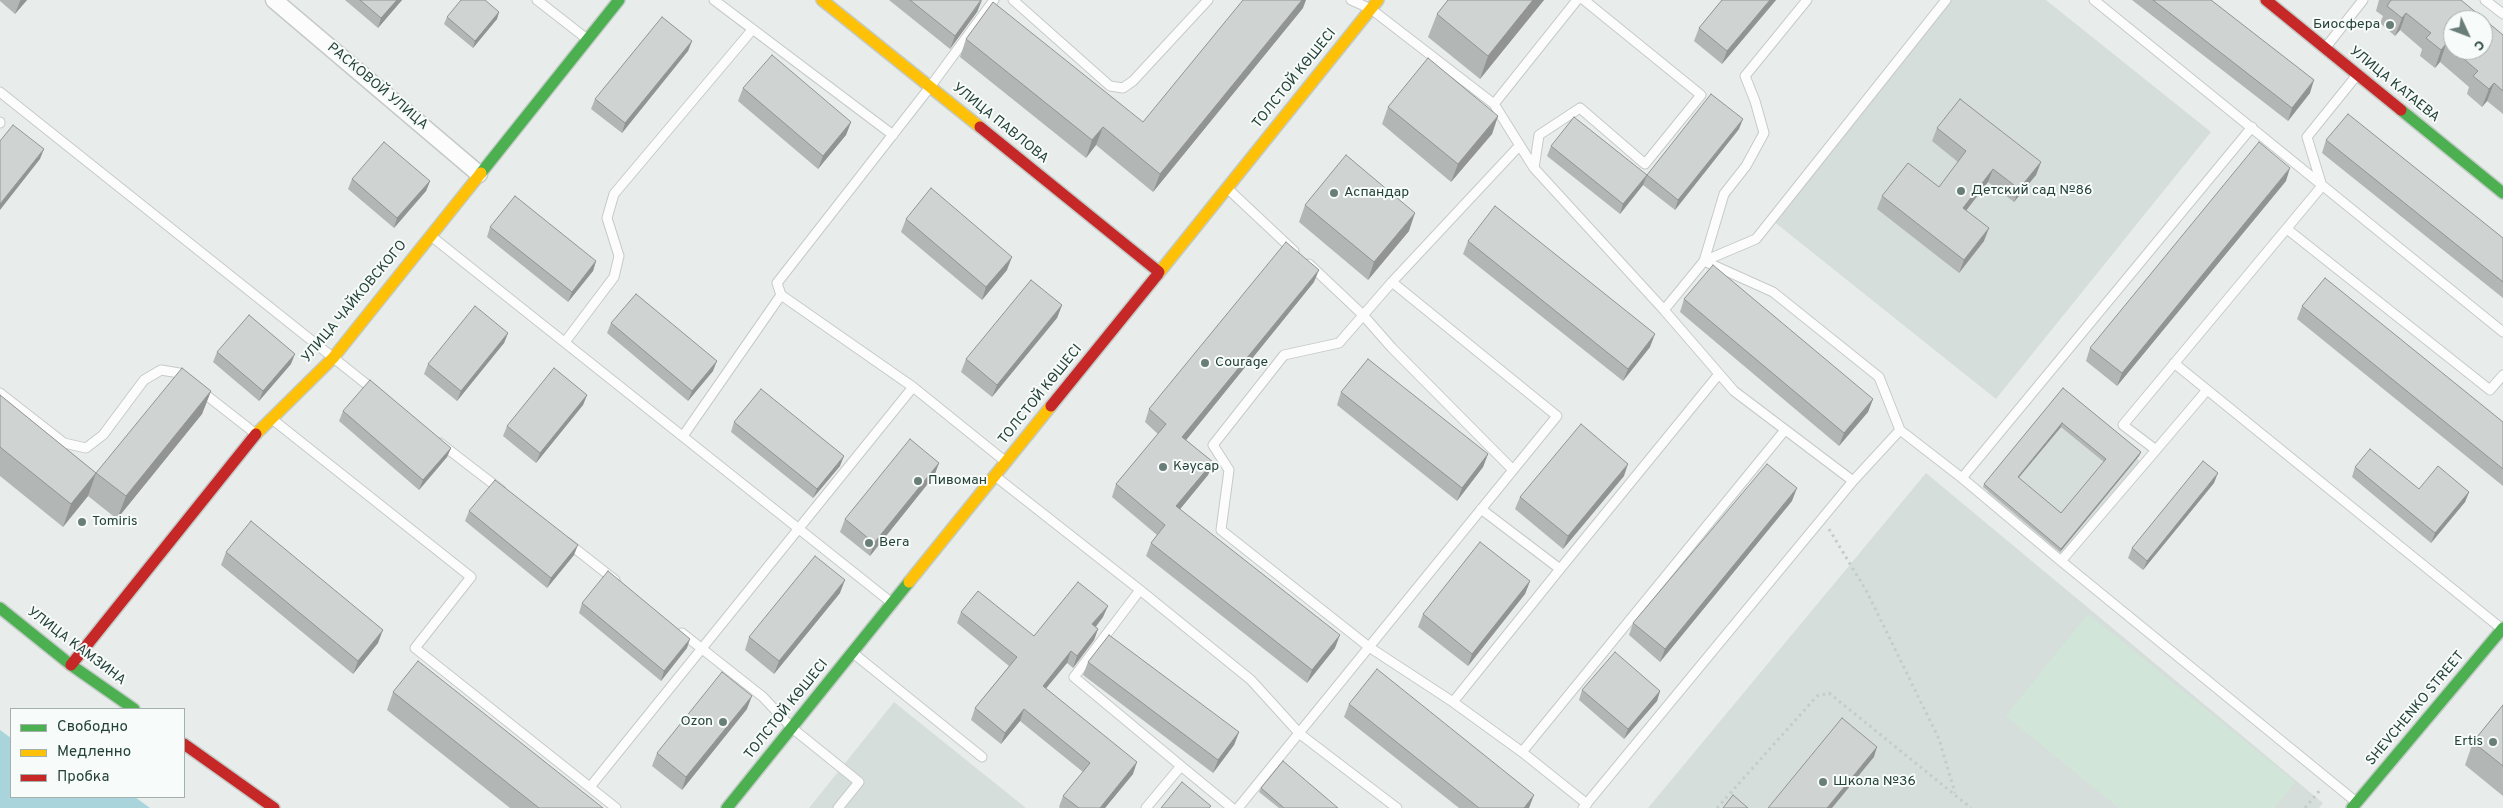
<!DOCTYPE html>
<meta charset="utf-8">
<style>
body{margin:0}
#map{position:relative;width:2503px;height:808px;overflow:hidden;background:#e8edeb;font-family:Overpass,sans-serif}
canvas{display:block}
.legend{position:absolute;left:10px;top:708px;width:175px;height:90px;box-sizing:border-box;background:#f7fbf9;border:1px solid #a3b1ad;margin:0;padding:6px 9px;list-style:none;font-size:15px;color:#24423a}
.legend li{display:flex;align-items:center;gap:10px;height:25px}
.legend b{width:25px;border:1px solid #a3b1ad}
.north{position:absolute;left:2443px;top:10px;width:50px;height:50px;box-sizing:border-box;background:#f7fbf9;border:1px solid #a3b1ad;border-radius:50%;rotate:133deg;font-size:14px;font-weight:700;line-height:20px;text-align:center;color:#24423a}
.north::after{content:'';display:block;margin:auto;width:18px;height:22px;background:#697e78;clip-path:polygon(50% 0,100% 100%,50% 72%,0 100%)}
</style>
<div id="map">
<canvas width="2503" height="808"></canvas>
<ul class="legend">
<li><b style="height:6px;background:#4caf50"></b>Свободно</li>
<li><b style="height:6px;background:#ffc107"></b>Медленно</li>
<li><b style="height:6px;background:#c62828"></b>Пробка</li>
</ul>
<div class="north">С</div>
</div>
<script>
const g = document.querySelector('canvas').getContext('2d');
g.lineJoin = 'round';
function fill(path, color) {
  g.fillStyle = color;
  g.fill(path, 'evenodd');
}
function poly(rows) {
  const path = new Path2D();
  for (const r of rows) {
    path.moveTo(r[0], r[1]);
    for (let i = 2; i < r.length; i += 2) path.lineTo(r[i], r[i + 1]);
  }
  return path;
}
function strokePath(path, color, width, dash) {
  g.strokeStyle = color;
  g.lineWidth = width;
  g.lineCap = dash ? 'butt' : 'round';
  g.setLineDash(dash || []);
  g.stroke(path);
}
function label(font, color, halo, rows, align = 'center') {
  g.font = font + ' Overpass,sans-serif';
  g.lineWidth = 4;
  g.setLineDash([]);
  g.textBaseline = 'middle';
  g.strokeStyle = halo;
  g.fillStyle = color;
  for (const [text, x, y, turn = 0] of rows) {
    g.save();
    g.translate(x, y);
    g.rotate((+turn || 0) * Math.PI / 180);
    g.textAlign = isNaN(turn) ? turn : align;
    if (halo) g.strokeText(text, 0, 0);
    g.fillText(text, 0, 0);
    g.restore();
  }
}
const built = poly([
 [1951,0,2046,0,2211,132,1996,399,1773,221],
 [2065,399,2142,463,2061,561,1984,496],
 [1926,473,2323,803,2319,808,1648,808],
 [894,702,1026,808,809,808]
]);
const green = poly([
 [2088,614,2295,782,2274,808,2119,808,2006,716]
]);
const water = poly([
 [0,730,11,738,11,797,135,797,150,808,0,808]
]);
const path = poly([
 [1829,529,1867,592,1939,739,1955,793],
 [1717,808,1817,696,1829,693,1971,808],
 [2305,808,2320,790]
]);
const lane = poly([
 [537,0,587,39],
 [714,0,893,135],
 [994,0,930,87,777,283,781,295,913,387,1006,462],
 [1013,0,1110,86,1123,88,1133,81,1208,0],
 [1351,0,1371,9,1494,104,1577,0],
 [1584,0,1701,95,1645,164,1580,108,1539,135,1534,168,1664,310],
 [2094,0,2503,332],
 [2485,0,2503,14],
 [2326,47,2363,0],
 [0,92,375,391],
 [1494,104,1534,168],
 [0,123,0,122],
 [1227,188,1294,251],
 [2287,229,2490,390,2503,375],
 [431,236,892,603],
 [1704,261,1756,239,1946,0],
 [1704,261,1724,194,1746,166,1764,133,1755,101,1745,76,1807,0],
 [1309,264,1363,315,1392,348,1513,470],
 [1392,282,1339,343,1284,355,1213,445,1229,470,1221,530,1369,647,1453,702,1560,569,1481,509],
 [565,342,614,277,619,256,607,218,614,194,752,30],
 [2174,363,2502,629],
 [201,391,256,434],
 [0,393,64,443,86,448,103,435,144,380,161,370,179,373,187,380],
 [272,419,471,577,415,648,616,808],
 [683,436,781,295],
 [440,443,501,490],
 [2156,450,2207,390],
 [995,476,1140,590,1074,677,1181,766],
 [1853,481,1900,430],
 [568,543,615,580],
 [2061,561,1962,478,2252,127],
 [1560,569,1719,374],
 [1140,590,1251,680,1300,734,1397,808],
 [682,633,763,697,792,728,859,782,838,808],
 [853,653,982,757],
 [1453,702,1522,752],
 [590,787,913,387],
 [2355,801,2061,561,2156,450,2123,425,2322,186,2307,137,2357,75],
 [1587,804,1522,752,1785,430],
 [1146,808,1181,766,1232,808],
 [1238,808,1557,416,1392,282,1520,145],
 [1583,808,1853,481,1734,391,1664,310,1704,261,1773,292,1879,377,1900,430,1962,478]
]);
const street = poly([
 [274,0,479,174]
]);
const fast = poly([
 [2401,110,2503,193],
 [481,173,619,0],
 [0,608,71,665,134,709],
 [727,808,909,582],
 [2352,808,2503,628]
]);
const slow = poly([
 [822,0,980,127],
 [1158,274,1378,0],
 [256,434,333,358,481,173],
 [909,582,1051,406]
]);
const jam = poly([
 [2266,0,2401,110],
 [980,127,1159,272],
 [1051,406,1158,274],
 [71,665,256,434],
 [184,744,274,808]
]);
const wall = poly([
 [0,0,27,0,15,14,0,1],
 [345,0,402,0,378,28],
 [889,0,982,0,977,12,950,49],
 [1448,0,1544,0,1480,79,1428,37,1437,14],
 [1722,0,1776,0,1722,64,1694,41,1699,28],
 [2132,0,2211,0,2310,93,2288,121],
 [2379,0,2461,0,2503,35,2503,114,2487,101,2482,107,2467,94,2469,87,2440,62,2435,68,2420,56,2422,49,2400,30,2395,36,2380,23,2383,16,2376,11],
 [1303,8,1153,192,1096,145,1086,158,960,57,966,39,1143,122],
 [499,12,497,19,473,48,444,24,447,17],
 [692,41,688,51,622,133,591,109,595,99],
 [743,88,851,122,846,135,818,169,738,101],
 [1388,107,1498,116,1492,134,1451,182,1382,124],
 [1937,128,2041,162,2036,175,2014,202,1988,182,1966,211,1984,241,1959,273,1877,209,1882,196,1939,187,1958,162,1932,141],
 [1739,129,1675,210,1643,185,1620,214,1547,156,1551,146,1647,175],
 [2326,140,2503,238,2503,298,2322,153],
 [352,179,430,181,426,191,394,228,348,189],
 [2286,181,2117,386,2086,361,2090,348],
 [1305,205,1409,231,1368,280,1299,222],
 [906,219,1007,270,982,300,901,232],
 [490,227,596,261,593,271,568,302,487,237],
 [1468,241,1650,347,1623,381,1463,254],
 [1314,282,1186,440,1213,462,1208,475,1180,509,1335,648,1307,683,1146,556,1151,543,1157,535,1112,497,1116,484,1158,434,1145,422,1149,409],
 [1684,299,1873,399,1868,412,1839,446,1680,312],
 [1062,305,1057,318,992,397,961,372,966,359],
 [2302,306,2503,422,2503,486,2297,319],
 [611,323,713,371,688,401,607,333],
 [508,333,504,343,457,401,424,374,428,364],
 [217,352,291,364,259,401,213,362],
 [2063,388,2141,452,2139,456,2060,552,1983,487,1984,484],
 [2061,427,2104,462,2061,513,2018,478],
 [211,391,202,414,117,519,88,496,63,527,0,476,0,395,96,473],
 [1341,392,1488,454,1483,467,1457,501,1337,405],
 [587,395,583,405,536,463,503,436,507,426],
 [343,411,451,448,447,457,419,490,339,421],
 [734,422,840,466,813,498,731,432],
 [939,463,934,476,870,556,840,532,845,519],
 [2355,467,2419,489,2469,492,2465,502,2431,543,2352,477],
 [1624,476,1563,549,1515,509,1520,497],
 [2214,483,2143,570,2128,558,2132,548],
 [1792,501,1660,662,1629,635,1633,623],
 [469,511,574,555,547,588,465,521],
 [226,552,378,643,353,674,221,565],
 [1530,581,1525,594,1468,666,1418,627,1423,614],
 [840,593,774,674,745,650,749,637],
 [582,603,687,648,661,681,579,613],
 [961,612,1034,636,1103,617,1096,627,1098,629,1094,640,1073,668,1067,663,1046,688,1133,774,1105,808,1060,808,1059,807,1063,796,1083,772,1020,721,1001,744,971,720,975,708,1009,666,957,623],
 [1088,662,1239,732,1234,745,1213,773,1083,675],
 [1582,690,1660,691,1657,701,1624,739,1579,700],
 [393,692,603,808,510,808,387,710],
 [1349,704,1529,808,1459,808,1344,717],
 [2503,705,2503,796,2465,765,2473,742],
 [747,709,682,790,652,766,657,753],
 [1261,788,1338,808,1279,808,1259,792]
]);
const shadedWall = poly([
 [21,0,27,0,15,14,20,1],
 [397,0,402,0,378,28,381,18],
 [982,0,977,12,950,49,955,36],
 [1302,0,1306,0,1303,8,1153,192,1160,174],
 [1533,0,1544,0,1480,79,1488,56],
 [1770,0,1776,0,1722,64,1727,51],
 [499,12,497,19,473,48,475,41],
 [2406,13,2400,30,2395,36,2402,18],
 [692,41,688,51,622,133,625,123],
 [2446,44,2440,62,2435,68,2441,50],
 [2314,80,2310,93,2288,121,2292,108],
 [2494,83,2487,101,2482,107,2489,89],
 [1498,116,1492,134,1451,182,1458,164],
 [1743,119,1739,129,1675,210,1678,200],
 [851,122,846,135,818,169,823,156],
 [1103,127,1096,145,1086,158,1092,140],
 [44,149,40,159,0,210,0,204],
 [2041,162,2036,175,2014,202,2019,189],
 [2290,168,2286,181,2117,386,2122,373],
 [1993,169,1988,182,1958,221,1963,208],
 [1647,175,1643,185,1620,214,1623,204],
 [430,181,426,191,394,228,397,218],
 [1415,213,1409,231,1368,280,1374,262],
 [1989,228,1984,241,1959,273,1964,260],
 [1012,257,1007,270,982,300,986,287],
 [596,261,593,271,568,302,572,292],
 [1319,270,1314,282,1178,450,1182,437],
 [1062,305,1057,318,992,397,997,385],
 [508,333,504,343,457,401,461,391],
 [1655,334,1650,347,1623,381,1628,369],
 [295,354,291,364,259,401,263,391],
 [717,361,713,371,688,401,692,391],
 [211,391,202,414,117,519,126,496],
 [587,395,583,405,536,463,540,453],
 [1873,399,1868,412,1839,446,1844,433],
 [2062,423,2061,427,2016,481,2018,477],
 [451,448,447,457,419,490,423,480],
 [2141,452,2139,456,2060,552,2061,549],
 [1488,454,1483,467,1457,501,1462,488],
 [844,456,840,466,813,498,817,489],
 [1213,462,1208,475,1172,519,1176,506],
 [939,463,934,476,870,556,874,543],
 [1628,464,1624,476,1563,549,1568,536],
 [96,473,88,496,63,527,71,504],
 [2218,473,2214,483,2143,570,2147,561],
 [1797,488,1792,501,1660,662,1665,649],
 [2469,492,2465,502,2431,543,2435,533],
 [578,545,574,555,547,588,551,578],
 [845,580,840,593,774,674,779,661],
 [1530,581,1525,594,1468,666,1472,654],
 [1108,606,1103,617,1088,636,1092,624],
 [1098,629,1094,640,1073,668,1077,656],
 [383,630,378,643,353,674,358,661],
 [1340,635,1335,648,1307,683,1312,670],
 [690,639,687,648,661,681,664,671],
 [1071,651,1067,663,1039,697,1043,686],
 [1660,691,1657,701,1624,739,1628,729],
 [752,696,747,709,682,790,686,777],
 [1024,709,1020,721,1001,744,1005,733],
 [1239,732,1234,745,1213,773,1218,760],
 [1877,747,1874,757,1832,808,1827,808],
 [1137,762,1133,774,1105,808,1100,808],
 [1534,795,1529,808,1524,808]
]);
const building = poly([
 [360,0,397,0,381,18,360,0],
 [461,0,485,0,499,12,475,41,447,17,461,0],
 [910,0,981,0,955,36,910,0],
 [1243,0,1302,0,1160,174,1103,127,1092,140,966,39,993,2,1143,122,1243,0],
 [1448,0,1533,0,1488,56,1437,14,1448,0],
 [1722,0,1770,0,1727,51,1699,28,1722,0],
 [2153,0,2211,0,2314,80,2292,108,2153,0],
 [2391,0,2461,0,2503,35,2503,91,2494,83,2489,89,2473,76,2478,71,2446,44,2441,50,2426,38,2431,33,2406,13,2402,18,2387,6,2391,0],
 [2453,20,2483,20,2483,50,2453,50,2453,20],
 [662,17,692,41,625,123,595,99,662,17],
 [772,55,851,122,823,156,743,88,772,55],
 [1428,58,1498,116,1458,164,1388,107,1428,58],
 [1711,94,1743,119,1678,200,1647,175,1711,94],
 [1960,99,2041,162,2019,189,1993,169,1963,208,1989,228,1964,260,1882,196,1908,163,1939,187,1966,151,1937,128,1960,99],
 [2348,114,2503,238,2503,282,2326,140,2348,114],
 [1574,117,1647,175,1623,204,1551,146,1574,117],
 [13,125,44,149,0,204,0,141,13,125],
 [384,142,430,181,397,218,352,179,384,142],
 [2259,142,2290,168,2122,373,2090,348,2259,142],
 [1346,155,1415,213,1374,262,1305,205,1346,155],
 [931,188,1012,257,986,287,906,219,931,188],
 [515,196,596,261,572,292,490,227,515,196],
 [1495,206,1655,334,1628,369,1468,241,1495,206],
 [1286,242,1319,270,1182,437,1213,462,1176,506,1340,635,1312,670,1151,543,1165,525,1116,484,1166,424,1149,409,1286,242],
 [1713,265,1873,399,1844,433,1684,299,1713,265],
 [2325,278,2503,422,2503,469,2302,306,2325,278],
 [1031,280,1062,305,997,385,966,359,1031,280],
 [636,294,717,361,692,391,611,323,636,294],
 [475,306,508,333,461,391,428,364,475,306],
 [249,315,295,354,263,391,217,352,249,315],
 [1368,359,1488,454,1462,488,1341,392,1368,359],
 [182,368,211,391,126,496,96,473,182,368],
 [554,368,587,395,540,453,507,426,554,368],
 [370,380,451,448,423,480,343,411,370,380],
 [2063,388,2141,452,2061,549,1984,484,2063,388],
 [2062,423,2106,459,2061,513,2018,477,2062,423],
 [761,389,844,456,817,489,734,422,761,389],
 [0,395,96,473,71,504,0,447,0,395],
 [1581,424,1628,464,1568,536,1520,497,1581,424],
 [910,439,939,463,874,543,845,519,910,439],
 [2370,449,2419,489,2438,466,2469,492,2435,533,2355,467,2370,449],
 [2203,461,2218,473,2147,561,2132,548,2203,461],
 [1767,464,1797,488,1665,649,1633,623,1767,464],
 [495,480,578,545,551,578,469,511,495,480],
 [251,521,383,630,358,661,226,552,251,521],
 [1480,542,1530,581,1472,654,1423,614,1480,542],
 [815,556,845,580,779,661,749,637,815,556],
 [608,571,690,639,664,671,582,603,608,571],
 [1078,582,1108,606,1092,624,1098,629,1077,656,1071,651,1043,686,1137,762,1100,808,1079,808,1063,796,1090,763,1024,709,1005,733,975,708,1017,657,961,612,978,591,1034,636,1078,582],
 [1109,635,1239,732,1218,760,1088,662,1109,635],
 [1615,652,1660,691,1628,729,1582,690,1615,652],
 [418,661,603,808,539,808,393,692,418,661],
 [1377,669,1534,795,1524,808,1479,808,1349,704,1377,669],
 [722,672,752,696,686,777,657,753,722,672],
 [2503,705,2503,766,2473,742,2503,705],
 [1842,718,1877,747,1827,808,1768,808,1842,718],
 [1283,761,1338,808,1284,808,1261,788,1283,761],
 [1182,782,1211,806,1209,808,1161,808,1182,782],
 [1733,795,1748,808,1723,808,1733,795]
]);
const markers = [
 [2390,25,5,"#697e78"],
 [1961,191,5,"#697e78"],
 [1334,193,5,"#697e78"],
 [1205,363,5,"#697e78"],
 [1163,467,5,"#697e78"],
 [918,481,5,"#697e78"],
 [82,522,5,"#697e78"],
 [869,543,5,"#697e78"],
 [723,722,5,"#697e78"],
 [2493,742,5,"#697e78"],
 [1823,782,5,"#697e78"]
];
const poiNames = [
 ["Биосфера",2380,25,"right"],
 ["Детский сад №86",1971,191],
 ["Аспандар",1344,193],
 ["Courage",1215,363],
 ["Кәусар",1173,467],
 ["Пивоман",928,481],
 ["Tomiris",92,522],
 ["Вега",879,543],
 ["Ozon",713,722,"right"],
 ["Ertis",2483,742,"right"],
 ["Школа №36",1833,782]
];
const streetNames = [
 ["ТОЛСТОЙ КӨШЕСІ",1295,79,-51],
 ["УЛИЦА КАТАЕВА",2394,85,39],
 ["РАСКОВОЙ УЛИЦА",377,87,40],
 ["УЛИЦА ПАВЛОВА",1000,124,39],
 ["УЛИЦА ЧАЙКОВСКОГО",355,302,-50],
 ["ТОЛСТОЙ КӨШЕСІ",1041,395,-51],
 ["УЛИЦА КАМЗИНА",76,647,37],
 ["SHEVCHENKO STREET",2416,709,-50],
 ["ТОЛСТОЙ КӨШЕСІ",787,710,-51]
];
fill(built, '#d6dedb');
fill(green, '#d1e6d8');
fill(water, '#a9d4db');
strokePath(lane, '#c5cac8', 11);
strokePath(street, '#c5cac8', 19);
strokePath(fast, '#c3cbc8', 14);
strokePath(slow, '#c3cbc8', 14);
strokePath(jam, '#c3cbc8', 14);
strokePath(path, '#c3ccca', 3, [2.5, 4]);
strokePath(lane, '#fcfcfc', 9);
strokePath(street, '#fcfcfc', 16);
strokePath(fast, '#4caf50', 11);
strokePath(slow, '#ffc107', 11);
strokePath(jam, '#c62828', 11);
fill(wall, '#b2b6b5');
fill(shadedWall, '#919493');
fill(building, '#cfd4d2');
strokePath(building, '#919493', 1);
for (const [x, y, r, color] of markers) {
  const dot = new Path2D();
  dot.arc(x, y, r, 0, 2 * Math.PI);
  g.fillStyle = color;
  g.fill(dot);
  strokePath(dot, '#f7fbf9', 2);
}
label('14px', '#24423a', '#f7fbf9', poiNames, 'left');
label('14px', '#24423a', '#f7fbf9', streetNames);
</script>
